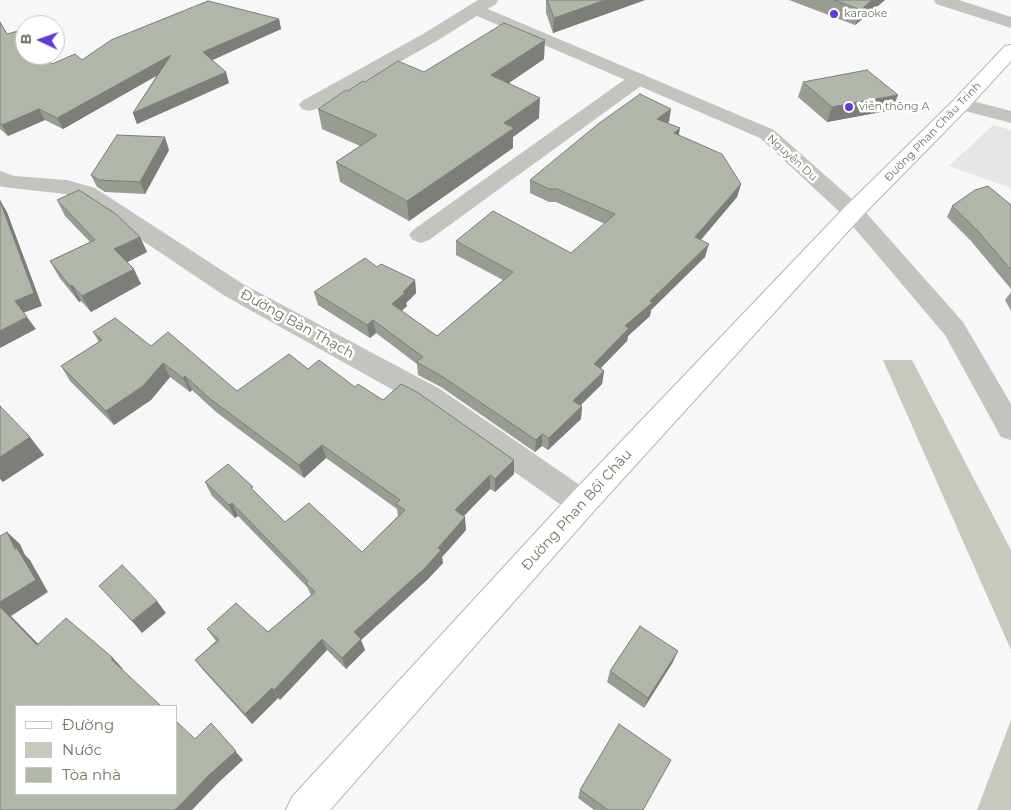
<!DOCTYPE html>
<meta charset="utf-8">
<style>
body{margin:0}
#map{position:relative;width:1011px;height:810px;overflow:hidden;background:#f8f6f8;font-family:Montserrat,sans-serif}
canvas{display:block}
.legend{position:absolute;left:15px;top:705px;width:162px;height:90px;box-sizing:border-box;background:#fff;border:1px solid #c5c9c0;margin:0;padding:6px 9px;list-style:none;font-size:15px;color:#6d7861}
.legend li{display:flex;align-items:center;gap:10px;height:25px}
.legend b{width:25px;border:1px solid #c5c9c0}
.north{position:absolute;left:15px;top:15px;width:50px;height:50px;box-sizing:border-box;background:#fff;border:1px solid #c5c9c0;border-radius:50%;rotate:273deg;font-size:14px;font-weight:700;line-height:20px;text-align:center;color:#6d7861}
.north::after{content:'';display:block;margin:auto;width:18px;height:22px;background:#623bd3;clip-path:polygon(50% 0,100% 100%,50% 72%,0 100%)}
</style>
<div id="map">
<canvas width="1011" height="810"></canvas>
<ul class="legend">
<li><b style="height:6px;background:#fff"></b>Đường</li>
<li><b style="height:14px;background:#c6cabd"></b>Nước</li>
<li><b style="height:14px;background:#b0b6aa"></b>Tòa nhà</li>
</ul>
<div class="north">B</div>
</div>
<script>
const g = document.querySelector('canvas').getContext('2d');
g.lineJoin = 'round';
function fill(path, color) {
  g.fillStyle = color;
  g.fill(path, 'evenodd');
}
function poly(rows) {
  const path = new Path2D();
  for (const r of rows) {
    path.moveTo(r[0], r[1]);
    for (let i = 2; i < r.length; i += 2) path.lineTo(r[i], r[i + 1]);
  }
  return path;
}
function strokePath(path, color, width, dash) {
  g.strokeStyle = color;
  g.lineWidth = width;
  g.lineCap = dash ? 'butt' : 'round';
  g.setLineDash(dash || []);
  g.stroke(path);
}
function label(font, color, halo, rows, align = 'center') {
  g.font = font + ' Montserrat,sans-serif';
  g.lineWidth = 5;
  g.setLineDash([]);
  g.textBaseline = 'middle';
  g.strokeStyle = halo;
  g.fillStyle = color;
  for (const [text, x, y, turn = 0] of rows) {
    g.save();
    g.translate(x, y);
    g.rotate((+turn || 0) * Math.PI / 180);
    g.textAlign = isNaN(turn) ? turn : align;
    if (halo) g.strokeText(text, 0, 0);
    g.fillText(text, 0, 0);
    g.restore();
  }
}
const built = poly([
 [993,125,1011,130,1011,188,949,166]
]);
const water = poly([
 [883,360,912,360,1011,550,1011,650],
 [1011,720,1011,810,977,810]
]);
const minor = poly([
 [478,0,498,0,496,4,435,42,316,109,309,111,302,109,299,105,302,101,423,34,478,0],
 [934,0,959,0,1011,17,1011,28,936,4,934,0],
 [638,73,645,75,648,79,645,83,429,240,421,243,413,240,409,235,413,230,631,75,638,73],
 [961,98,1011,111,1011,123,954,108,951,104,954,100,961,98],
 [0,171,14,176,67,180,95,188,243,284,440,389,593,494,597,503,593,512,582,516,571,512,420,405,225,296,79,198,65,194,3,187,0,186,0,171]
]);
const tertiary = poly([
 [476,4,774,130,861,207,963,322,1011,404,1011,440,1001,437,945,335,845,217,760,138,470,13,467,9,470,5,476,4]
]);
const primary = poly([
 [1011,45,1011,61,968,108,861,217,593,512,330,810,286,810,292,797,571,494,845,207,954,100,1005,46,1011,45]
]);
const wall = poly([
 [546,0,645,0,553,33,546,13],
 [789,0,885,0,855,25],
 [279,19,281,29,212,60,229,83,137,124,133,113,157,75,63,129,45,120,8,136,0,129,0,22,7,34,25,55,52,64,82,60],
 [544,59,509,83,539,118,513,137,513,148,409,221,340,182,336,162,360,146,322,129,318,109,348,91,365,82,424,72],
 [803,82,892,110,827,122,798,97],
 [669,122,667,123,679,135,741,184,737,197,701,240,705,257,651,310,650,316,628,336,627,341,601,368,604,371,602,384,581,405,582,406,581,419,548,450,542,446,535,452,441,387,418,375,417,364,376,333,370,338,318,305,314,292,377,267,415,280,416,293,406,303,407,306,402,311,437,336,503,280,456,255,456,241,571,253,605,224,556,202,549,202,530,193,530,180],
 [169,150,145,194,105,192,97,187,91,175],
 [57,200,140,237,147,252,127,262,141,284,91,312,81,301,79,302,59,277,50,261,90,242,65,216],
 [1011,205,1011,289,971,241,947,217,952,206],
 [1011,292,1011,311,1005,300],
 [93,332,151,346,237,391,308,369,355,387,383,400,514,474,495,492,490,489,464,516,466,530,442,557,443,563,427,580,361,640,365,650,346,669,327,650,280,700,278,698,252,724,203,670,195,660,216,641,207,629,268,632,311,595,307,587,238,516,235,518,212,496,205,482,256,493,285,522,362,552,398,516,397,509,326,458,304,478,216,412,192,390,190,392,170,377,151,400,114,425,70,381,61,366,99,342],
 [673,662,644,708,607,682,610,671],
 [580,790,643,810,594,810,578,798]
]);
const shadedWall = poly([
 [605,0,645,0,553,33,554,18],
 [872,0,885,0,855,25,861,10],
 [279,19,281,29,206,63,203,52],
 [545,40,544,59,491,95,491,75],
 [171,55,174,66,63,129,57,118],
 [226,72,229,83,137,124,133,113],
 [898,95,892,110,827,122,832,107],
 [540,98,539,118,513,137,513,148,409,221,407,201,504,123],
 [39,109,45,120,8,136,2,125],
 [671,109,669,122,654,133,657,119],
 [680,128,678,141,674,133],
 [165,137,169,150,145,194,140,182],
 [741,184,737,197,692,250,695,237],
 [0,200,7,212,42,306,23,313,15,301],
 [140,237,147,252,122,265,114,249],
 [709,244,705,257,651,310,650,316,628,336,627,341,592,377,594,364,625,326,650,301],
 [134,269,141,284,91,312,82,296],
 [415,280,416,293,406,303,407,306,394,317,392,304],
 [72,285,81,301,79,302,70,286],
 [27,317,36,329,0,348,0,331],
 [373,320,376,333,370,338,367,325],
 [163,363,170,377,151,400,114,425,106,411],
 [604,371,602,384,572,413,573,401],
 [185,376,192,390,190,392,183,378],
 [582,406,581,419,548,450,549,438],
 [542,434,542,446,535,452,536,440],
 [30,437,44,455,3,482,0,479,0,457],
 [322,445,326,458,304,478,299,465],
 [514,460,514,474,495,492,495,479],
 [490,475,490,489,457,523,455,510],
 [232,503,238,516,235,518,229,505],
 [465,517,466,530,442,557,443,563,427,580,361,640,365,650,346,669,342,658,354,632,438,548],
 [7,532,20,544,25,555,30,560,48,592,11,616,50,656,37,645,0,607,0,602,15,549],
 [157,601,166,613,142,633,132,621],
 [322,639,327,650,280,700,274,690],
 [678,651,673,662,644,708,648,698],
 [113,658,123,669,122,670,111,659],
 [272,688,278,698,252,724,245,714],
 [211,723,243,760,218,783,192,810,175,810,209,775]
]);
const building = poly([
 [547,0,605,0,554,18,547,0],
 [834,0,872,0,861,10,834,0],
 [208,1,279,19,203,52,226,72,133,113,171,55,57,118,39,109,2,125,0,123,0,22,7,34,22,30,25,34,25,55,42,55,52,64,75,54,82,60,111,40,208,1],
 [504,23,545,40,491,75,540,98,504,123,514,128,407,201,336,162,377,135,318,109,346,90,348,91,363,81,365,82,398,61,424,72,504,23],
 [867,70,898,95,832,107,803,82,867,70],
 [640,94,671,109,657,119,680,128,674,133,722,154,741,184,695,237,709,244,650,301,653,302,625,326,629,328,594,364,604,371,573,401,582,406,549,438,542,434,536,440,440,375,416,362,423,357,373,320,367,325,314,292,365,258,377,267,381,264,415,280,403,292,405,293,392,304,437,336,513,272,456,241,493,211,571,253,615,214,557,189,549,189,530,180,598,124,640,94],
 [117,135,165,137,140,182,99,180,91,175,117,135],
 [988,186,1011,205,1011,270,977,230,952,206,975,190,988,186],
 [79,190,116,214,140,237,114,249,134,269,82,296,72,285,70,286,50,261,95,240,57,200,79,190],
 [0,201,34,293,15,301,27,317,0,331,0,201],
 [115,318,151,346,168,332,237,391,289,354,308,369,319,360,355,387,358,384,383,400,401,384,417,392,514,460,495,479,490,475,455,510,465,517,438,548,441,550,425,568,354,632,361,639,342,658,322,639,274,690,272,688,245,714,195,660,219,640,207,629,236,603,268,632,315,592,306,583,308,581,232,503,229,505,205,482,228,464,253,487,251,488,285,522,309,503,362,552,405,510,396,504,400,500,322,445,299,465,209,398,185,376,183,378,163,363,143,386,106,411,61,366,102,340,93,332,115,318],
 [0,406,30,437,0,457,0,406],
 [7,532,15,549,17,548,36,580,0,602,0,536,7,532],
 [122,565,157,601,132,621,99,586,122,565],
 [0,607,37,645,66,618,113,658,111,659,161,706,16,706,16,794,176,794,176,721,195,739,211,723,236,751,209,775,175,810,0,810,0,607],
 [640,626,678,651,648,698,610,671,640,626],
 [619,724,671,760,643,810,608,810,580,790,619,724]
]);
const markers = [
 [834,14,5,"#623bd3"],
 [849,107,5,"#623bd3"]
];
const farPoinames = [
 ["karaoke",844,14],
 ["viễn thông A",859,107]
];
const farStreetnames = [
 ["Đường Phan Châu Trinh",933,132,-46],
 ["Nguyễn Du",792,158,42]
];
const streetNames = [
 ["Đường Bàn Thạch",297,324,29],
 ["Đường Phan Bội Châu",577,510,-48]
];
fill(built, '#e7e6e6');
fill(water, '#c6cabd');
strokePath(primary, '#b4b8af', 2);
fill(minor, '#c1c5bd');
fill(tertiary, '#c1c5bd');
fill(primary, '#fff');
fill(wall, '#979d92');
fill(shadedWall, '#7b7f77');
fill(building, '#b0b6aa');
strokePath(building, '#7b7f77', 1);
for (const [x, y, r, color] of markers) {
  const dot = new Path2D();
  dot.arc(x, y, r, 0, 2 * Math.PI);
  g.fillStyle = color;
  g.fill(dot);
  strokePath(dot, '#fff', 2);
}
label('11px', '#6d7861', '#fff', farPoinames, 'left');
label('11px', '#6d7861', '#fff', farStreetnames);
label('14px', '#6d7861', '#fff', streetNames);
</script>
